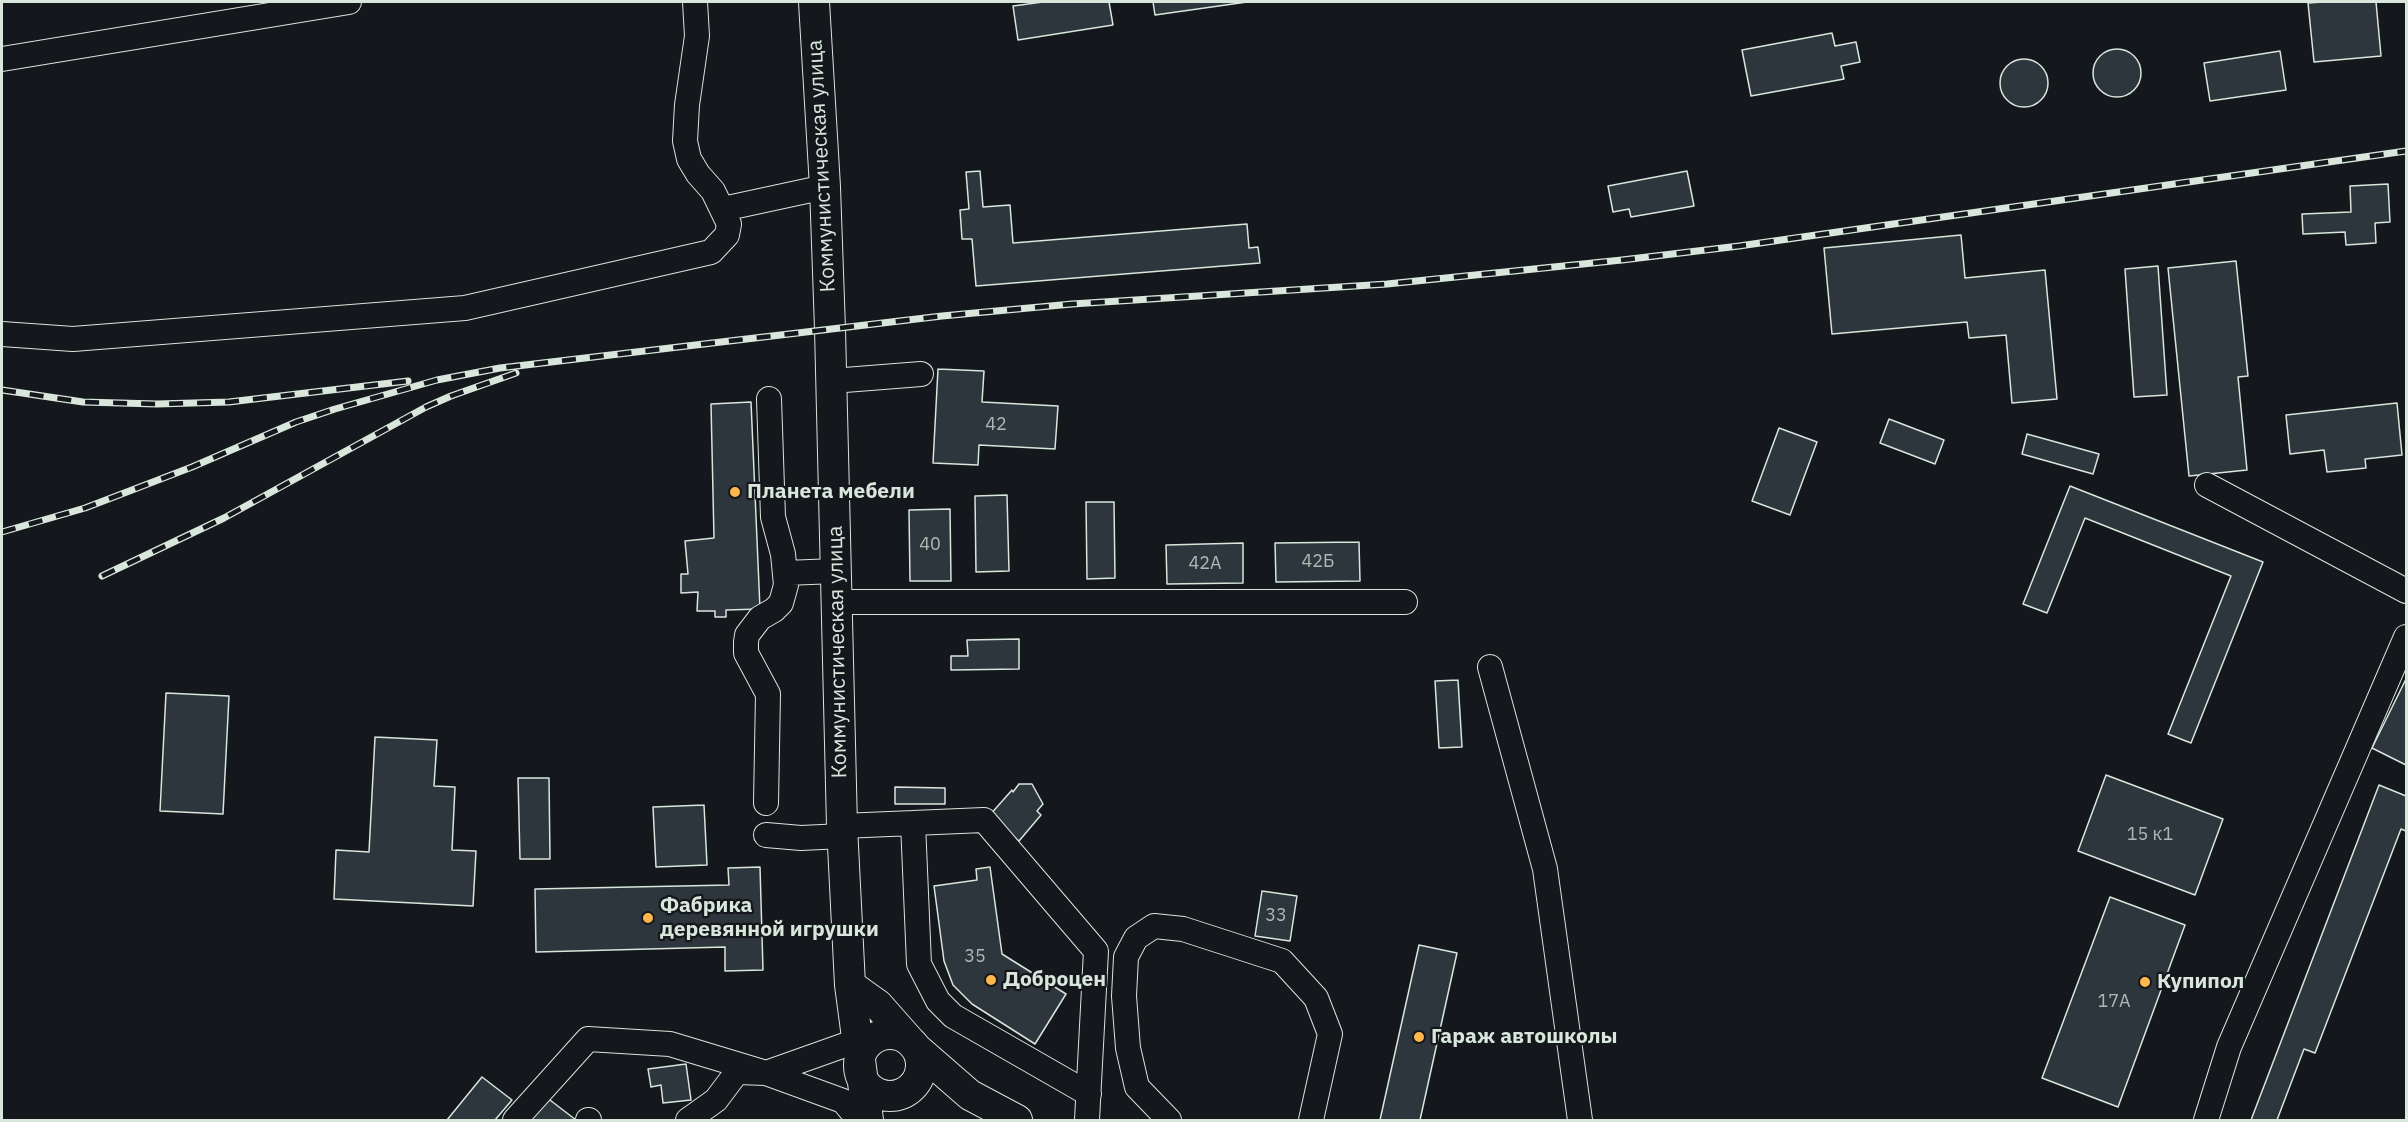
<!DOCTYPE html>
<meta charset="utf-8">
<style>
body{margin:0}
#map{position:relative;width:2408px;height:1122px;overflow:hidden;background:#14181c;font-family:"IBM Plex Sans",sans-serif}
canvas{display:block}
.frame{position:absolute;inset:0;border:3px solid #d8e6dc;pointer-events:none}
</style>
<div id="map">
<canvas width="2408" height="1122"></canvas>
<div class="frame"></div>
</div>
<script>
const g = document.querySelector('canvas').getContext('2d');
g.lineJoin = 'round';
function fill(path, color) {
  g.fillStyle = color;
  g.fill(path, 'evenodd');
}
function poly(rows) {
  const path = new Path2D();
  for (const r of rows) {
    if (r.length === 3) {
      path.moveTo(r[0] + r[2], r[1]);
      path.arc(r[0], r[1], r[2], 0, 2 * Math.PI);
      continue;
    }
    path.moveTo(r[0], r[1]);
    for (let i = 2; i < r.length; i += 2) path.lineTo(r[i], r[i + 1]);
  }
  return path;
}
function strokePath(path, color, width, dash) {
  g.strokeStyle = color;
  g.lineWidth = width;
  g.lineCap = dash ? 'butt' : 'round';
  g.setLineDash(dash || []);
  g.stroke(path);
}
function label(font, color, halo, rows, align = 'center') {
  g.font = font + ' "IBM Plex Sans",sans-serif';
  g.lineWidth = 4.5;
  g.setLineDash([]);
  g.textBaseline = 'middle';
  g.strokeStyle = halo;
  g.fillStyle = color;
  for (const [text, x, y, turn = 0] of rows) {
    g.save();
    g.translate(x, y);
    g.rotate((+turn || 0) * Math.PI / 180);
    g.textAlign = isNaN(turn) ? turn : align;
    if (halo) g.strokeText(text, 0, 0);
    g.fillText(text, 0, 0);
    g.restore();
  }
}
const building = poly([
 [1043,2,1109,2,1113,25,1018,40,1013,6,1043,2],
 [1153,2,1247,2,1155,15,1153,2],
 [2323,2,2376,2,2381,56,2314,62,2308,3,2323,2],
 [1832,33,1835,46,1856,42,1860,62,1841,66,1844,79,1751,96,1742,50,1832,33],
 [2117,73,24],
 [2280,51,2286,90,2210,101,2204,63,2280,51],
 [2024,83,24],
 [980,171,983,207,1010,205,1013,243,1247,224,1249,248,1258,247,1260,263,976,286,972,239,962,239,960,210,969,209,966,172,980,171],
 [1687,171,1694,206,1631,217,1629,209,1613,212,1608,186,1687,171],
 [2388,184,2390,222,2375,223,2376,243,2346,245,2345,232,2303,234,2302,214,2351,212,2350,186,2388,184],
 [1961,235,1965,278,2045,270,2057,399,2012,403,2006,335,1969,338,1967,322,1832,334,1824,248,1961,235],
 [2236,261,2248,376,2238,377,2247,470,2189,476,2168,268,2236,261],
 [2158,266,2167,395,2134,397,2125,269,2158,266],
 [938,369,984,371,982,402,1058,406,1055,449,979,445,978,465,933,463,938,369],
 [751,402,760,609,726,610,726,617,715,617,715,611,697,611,698,592,681,593,681,574,688,574,685,541,714,538,711,404,751,402],
 [2397,403,2402,455,2365,459,2366,468,2327,472,2324,450,2290,454,2286,415,2397,403],
 [1889,419,1944,440,1935,464,1880,443,1889,419],
 [1779,428,1817,442,1790,515,1752,501,1779,428],
 [2027,434,2099,454,2093,474,2022,454,2027,434],
 [2070,486,2263,562,2191,743,2168,734,2231,576,2085,518,2047,613,2023,604,2070,486],
 [1007,495,1009,571,976,572,975,496,1007,495],
 [1086,502,1114,502,1115,578,1087,579,1086,502],
 [950,509,951,581,910,581,909,510,950,509],
 [1359,542,1360,581,1276,582,1275,543,1359,542],
 [1243,543,1243,583,1167,584,1166,545,1243,543],
 [1019,639,1019,669,951,670,951,656,968,656,967,640,1019,639],
 [2406,679,2406,765,2372,748,2406,679],
 [1458,680,1462,747,1439,748,1435,681,1458,680],
 [166,693,229,696,223,814,160,811,166,693],
 [375,737,437,740,434,786,455,787,452,850,476,851,473,906,334,899,336,850,369,852,375,737],
 [2106,775,2223,819,2195,895,2078,851,2106,775],
 [518,778,549,778,550,859,520,859,518,778],
 [1019,784,1032,784,1043,804,1037,811,1041,815,1019,841,989,816,1012,790,1013,792,1019,784],
 [2379,785,2406,796,2406,831,2401,829,2315,1053,2304,1049,2277,1120,2251,1120,2379,785],
 [895,787,945,788,945,804,895,804,895,787],
 [704,805,707,865,656,867,653,807,704,805],
 [760,867,763,970,725,971,725,947,536,952,535,889,729,885,728,868,760,867],
 [990,867,1002,954,1066,994,1035,1044,972,1004,953,985,944,961,934,886,977,880,976,869,990,867],
 [1262,891,1297,896,1290,941,1255,936,1262,891],
 [2110,897,2185,925,2118,1107,2042,1078,2110,897],
 [1419,945,1457,953,1420,1120,1380,1120,1419,945],
 [686,1064,691,1100,663,1103,661,1085,651,1087,648,1069,686,1064],
 [482,1077,512,1100,495,1120,447,1120,482,1077],
 [546,1097,576,1120,527,1120,546,1097]
]);
const minor = poly([
 [2,59,349,2],
 [723,209,825,187],
 [2,334,73,339,465,308,711,252,727,235,729,224,713,191,698,174,689,159,685,141,687,105,697,36,695,2],
 [832,381,921,374],
 [2207,485,2406,591],
 [785,573,836,571],
 [836,602,1405,602],
 [1490,667,1545,869,1580,1120],
 [766,803,768,694,746,653,746,642,747,635,760,618,774,610,781,603,786,585,783,554,773,517,769,399],
 [913,823,919,964,938,1001,953,1016,1089,1094],
 [842,826,984,820,1096,951,1087,1120],
 [766,835,801,838,843,836],
 [515,1120,588,1039,670,1044,766,1073,843,1101,859,1120],
 [588,1120,589,1120],
 [688,1120,716,1100,737,1072,766,1073,859,1040],
 [1169,1120,1137,1087,1128,1048,1124,996,1126,957,1136,938,1154,926,1183,929,1282,961,1316,998,1330,1034,1311,1120],
 [2206,1120,2229,1047,2406,637]
]);
const major = poly([
 [814,2,825,187,830,329,842,826,850,985,868,1120],
 [850,985,878,1005,916,1048,970,1095,1017,1120],
 [890,1065,31]
]);
const rail = poly([
 [2,390,83,402,157,404,229,402,408,381],
 [2,532,85,508,192,467,296,422,335,409,437,380,500,368,942,316,1072,304,1387,284,1622,260,1739,246,2406,151],
 [102,576,224,518,426,407,451,396,516,373]
]);
const markers = [
 [735,492,6,"#ffb74d"],
 [648,918,6,"#ffb74d"],
 [991,980,6,"#ffb74d"],
 [2145,982,6,"#ffb74d"],
 [1419,1037,6,"#ffb74d"]
];
const numberNames = [
 ["42",996,425],
 ["40",930,545],
 ["42Б",1318,562],
 ["42А",1205,564],
 ["15 к1",2150,835],
 ["33",1276,916],
 ["35",975,957],
 ["17А",2114,1002]
];
const streetNames = [
 ["Коммунистическая улица",822,166,-93],
 ["Коммунистическая улица",838,652,-91]
];
const poiNames = [
 ["Планета мебели",747,492],
 ["Фабрика",660,906],
 ["деревянной игрушки",660,930],
 ["Доброцен",1003,980],
 ["Купипол",2157,982],
 ["Гараж автошколы",1431,1037]
];
fill(building, '#2c363c');
strokePath(building, '#d8e6dc', 1.5);
strokePath(minor, '#d8e6dc', 26);
strokePath(major, '#d8e6dc', 32);
strokePath(minor, '#14181c', 24);
strokePath(major, '#14181c', 30);
strokePath(rail, '#d8e6dc', 7);
strokePath(rail, '#14181c', 4.5, [14]);
for (const [x, y, r, color] of markers) {
  const dot = new Path2D();
  dot.arc(x, y, r, 0, 2 * Math.PI);
  g.fillStyle = color;
  g.fill(dot);
  strokePath(dot, '#14181c', 2);
}
label('18px', '#adbab4', null, numberNames);
label('21px', '#d8e6dc', '#14181c', streetNames);
label('bold 21px', '#d8e6dc', '#14181c', poiNames, 'left');
</script>
